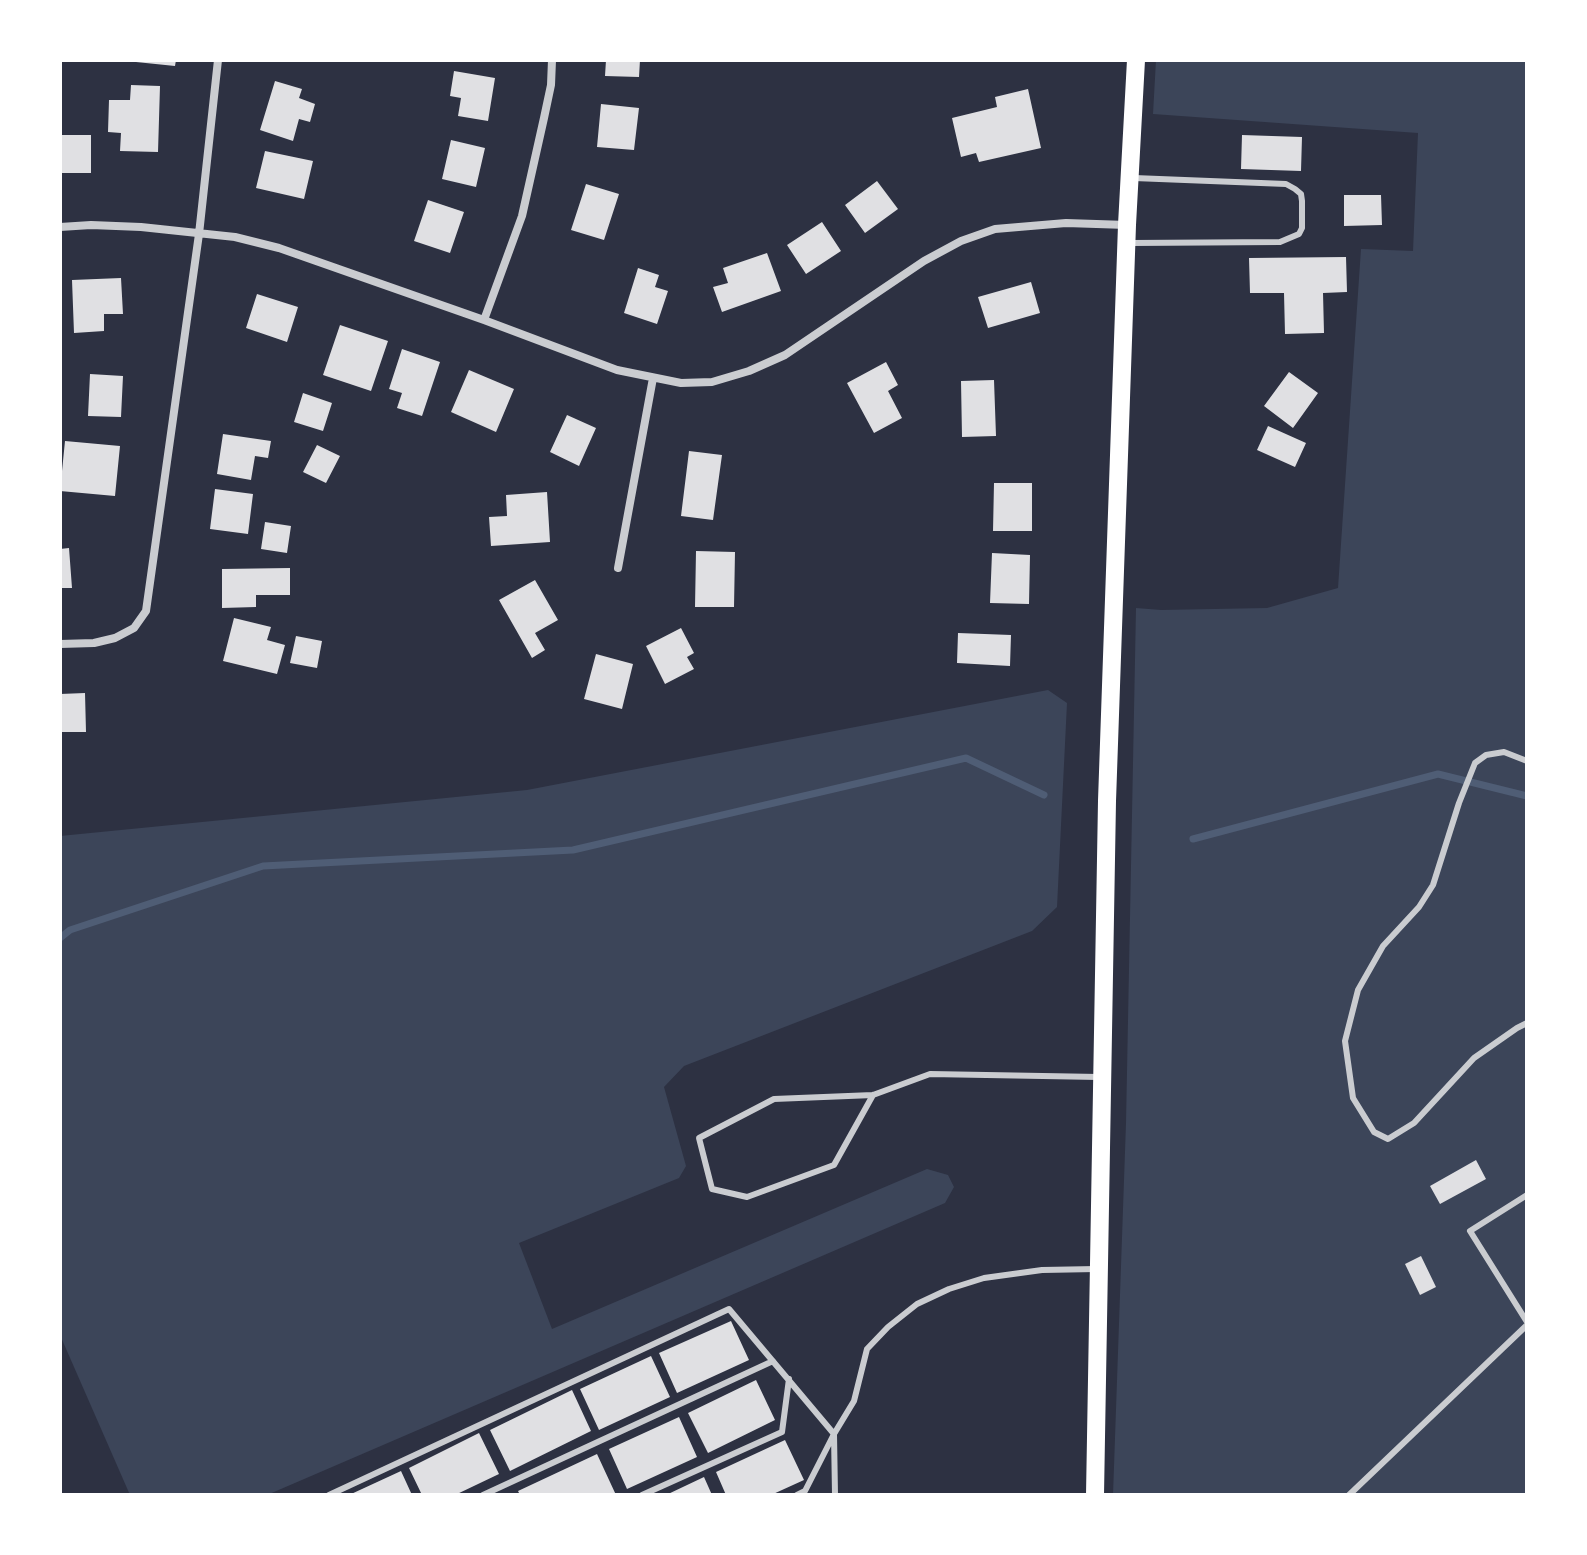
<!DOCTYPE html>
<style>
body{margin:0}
#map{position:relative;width:1587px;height:1555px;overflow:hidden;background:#2d3142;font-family:Quicksand,sans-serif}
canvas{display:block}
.frame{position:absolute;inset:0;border:62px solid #fff;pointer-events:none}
</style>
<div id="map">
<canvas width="1587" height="1555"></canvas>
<div class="frame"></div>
</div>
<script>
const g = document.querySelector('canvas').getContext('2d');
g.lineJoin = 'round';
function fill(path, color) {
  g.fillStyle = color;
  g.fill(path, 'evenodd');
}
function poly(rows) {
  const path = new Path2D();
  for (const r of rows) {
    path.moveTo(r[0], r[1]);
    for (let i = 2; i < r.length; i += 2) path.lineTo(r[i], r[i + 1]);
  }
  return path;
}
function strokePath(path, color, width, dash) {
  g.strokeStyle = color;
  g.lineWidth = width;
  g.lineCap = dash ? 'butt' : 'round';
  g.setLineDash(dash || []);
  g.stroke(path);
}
const green = poly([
 [1156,60,1527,60,1527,1495,1113,1495,1126,1123,1136,608,1161,610,1267,608,1338,588,1361,249,1413,251,1418,133,1153,114],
 [1048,690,1067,703,1057,907,1032,931,684,1066,664,1087,686,1166,679,1178,519,1243,552,1329,927,1169,948,1175,954,1187,945,1203,267,1495,130,1495,60,1335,60,836,527,790]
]);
const stream = poly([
 [1193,839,1438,774,1527,796],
 [60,938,70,930,263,866,573,850,966,758,1044,795]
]);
const building = poly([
 [136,60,176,60,175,66,136,62],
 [606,60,640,60,639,77,605,76],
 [454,71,495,78,488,121,458,116,461,98,450,96],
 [275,81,302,89,299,98,315,104,310,122,299,119,293,141,260,130],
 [131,85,160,86,158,152,120,151,121,133,108,132,109,100,130,100],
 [1028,89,1041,148,979,162,976,153,961,157,952,118,997,107,995,97],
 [601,104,639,108,634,150,597,147],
 [60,135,91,135,91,173,60,173],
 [1242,135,1302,137,1301,171,1241,169],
 [451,140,485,148,476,187,442,179],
 [265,151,313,161,304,199,256,188],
 [877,181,898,209,865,233,845,205],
 [586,184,619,194,604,240,571,230],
 [1344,195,1381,195,1382,225,1344,226],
 [428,200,464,212,450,253,414,241],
 [822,222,841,251,806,274,787,245],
 [767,253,781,291,722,312,713,287,728,283,723,268],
 [1346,257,1347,292,1323,293,1324,333,1285,334,1284,293,1250,293,1249,258],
 [638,268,659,275,655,287,668,291,657,324,624,313],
 [121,278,123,314,104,314,104,331,74,333,72,280],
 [1031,282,1040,313,988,328,978,297],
 [257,294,298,307,287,342,246,328],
 [340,325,388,341,371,391,323,375],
 [402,349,440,362,422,416,397,408,402,393,389,389],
 [886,362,898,385,888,391,902,418,874,433,847,383],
 [469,370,514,389,496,432,451,412],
 [1289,372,1318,393,1293,428,1264,406],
 [90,374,123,376,121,417,88,416],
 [994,380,996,436,962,437,961,381],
 [303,393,332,403,323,431,294,422],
 [567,415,596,428,579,466,550,452],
 [1268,426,1306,443,1295,467,1257,450],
 [223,434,271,441,268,458,255,456,251,480,217,474],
 [65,441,120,446,115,496,60,491],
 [317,445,340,456,326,483,303,472],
 [689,451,722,455,713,520,681,516],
 [994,483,1032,483,1032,531,993,531],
 [215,489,253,494,248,534,210,529],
 [547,492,550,542,491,546,489,517,507,516,506,495],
 [265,522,291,526,287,553,261,549],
 [69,548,72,588,60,588,60,549],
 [696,551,735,552,734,607,695,607],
 [992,553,1030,555,1029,604,990,603],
 [290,568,290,595,256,595,256,607,222,608,222,569],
 [535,580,558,620,535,633,545,650,532,658,499,600],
 [234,618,271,627,267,640,285,645,277,674,223,661],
 [681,628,694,653,687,657,694,669,665,684,646,646],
 [958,633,1011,635,1010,666,957,663],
 [296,636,322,641,317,668,290,663],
 [596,654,633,664,622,709,584,699],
 [85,693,86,732,60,732,60,694],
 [1476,1160,1486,1179,1440,1204,1430,1186],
 [1421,1256,1436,1287,1420,1295,1405,1264],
 [731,1321,749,1360,677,1393,659,1353],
 [651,1356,670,1397,599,1430,580,1389],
 [756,1380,775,1420,708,1453,688,1413],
 [572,1390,591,1431,510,1471,490,1430],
 [679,1417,697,1457,627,1489,609,1449],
 [479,1433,499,1474,455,1495,422,1495,409,1468],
 [785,1440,804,1480,771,1495,726,1495,716,1472],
 [597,1454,616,1495,520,1495,518,1491],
 [401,1471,412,1495,349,1495],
 [704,1477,712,1495,666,1495]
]);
const service = poly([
 [1131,243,1280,242,1299,234,1302,228,1302,201,1301,194,1295,189,1286,184,1134,178],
 [1527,761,1504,752,1486,755,1475,763,1459,803,1433,885,1419,907,1383,946,1358,990,1345,1041,1353,1098,1374,1132,1388,1139,1414,1123,1474,1058,1517,1028,1527,1023],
 [873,1095,834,1165,747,1197,712,1189,699,1138,774,1099,873,1095,930,1074,1099,1077],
 [1527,1195,1470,1231,1527,1322],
 [329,1495,729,1309,834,1434,835,1495],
 [483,1495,773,1361],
 [642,1495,782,1432,789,1379],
 [797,1495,805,1491,834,1434,854,1401,867,1349,888,1327,917,1304,949,1289,984,1278,1042,1270,1096,1269],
 [1349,1495,1527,1325]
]);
const minor = poly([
 [60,227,91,225,141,227,235,237,279,248,484,320,617,370,681,383,712,382,749,371,785,355,924,261,961,241,995,229,1066,223,1127,225],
 [484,320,522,216,544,118,551,85,552,60],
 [618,568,653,378],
 [60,644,94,643,115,638,134,628,146,611,199,234,218,60]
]);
const primary = poly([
 [1095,1495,1107,801,1127,225,1136,60]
]);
fill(green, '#3c4559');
strokePath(stream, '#4f5d75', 7);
fill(building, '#e0e0e3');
strokePath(service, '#caccd0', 6);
strokePath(minor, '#caccd0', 8);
strokePath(primary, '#fff', 18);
</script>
